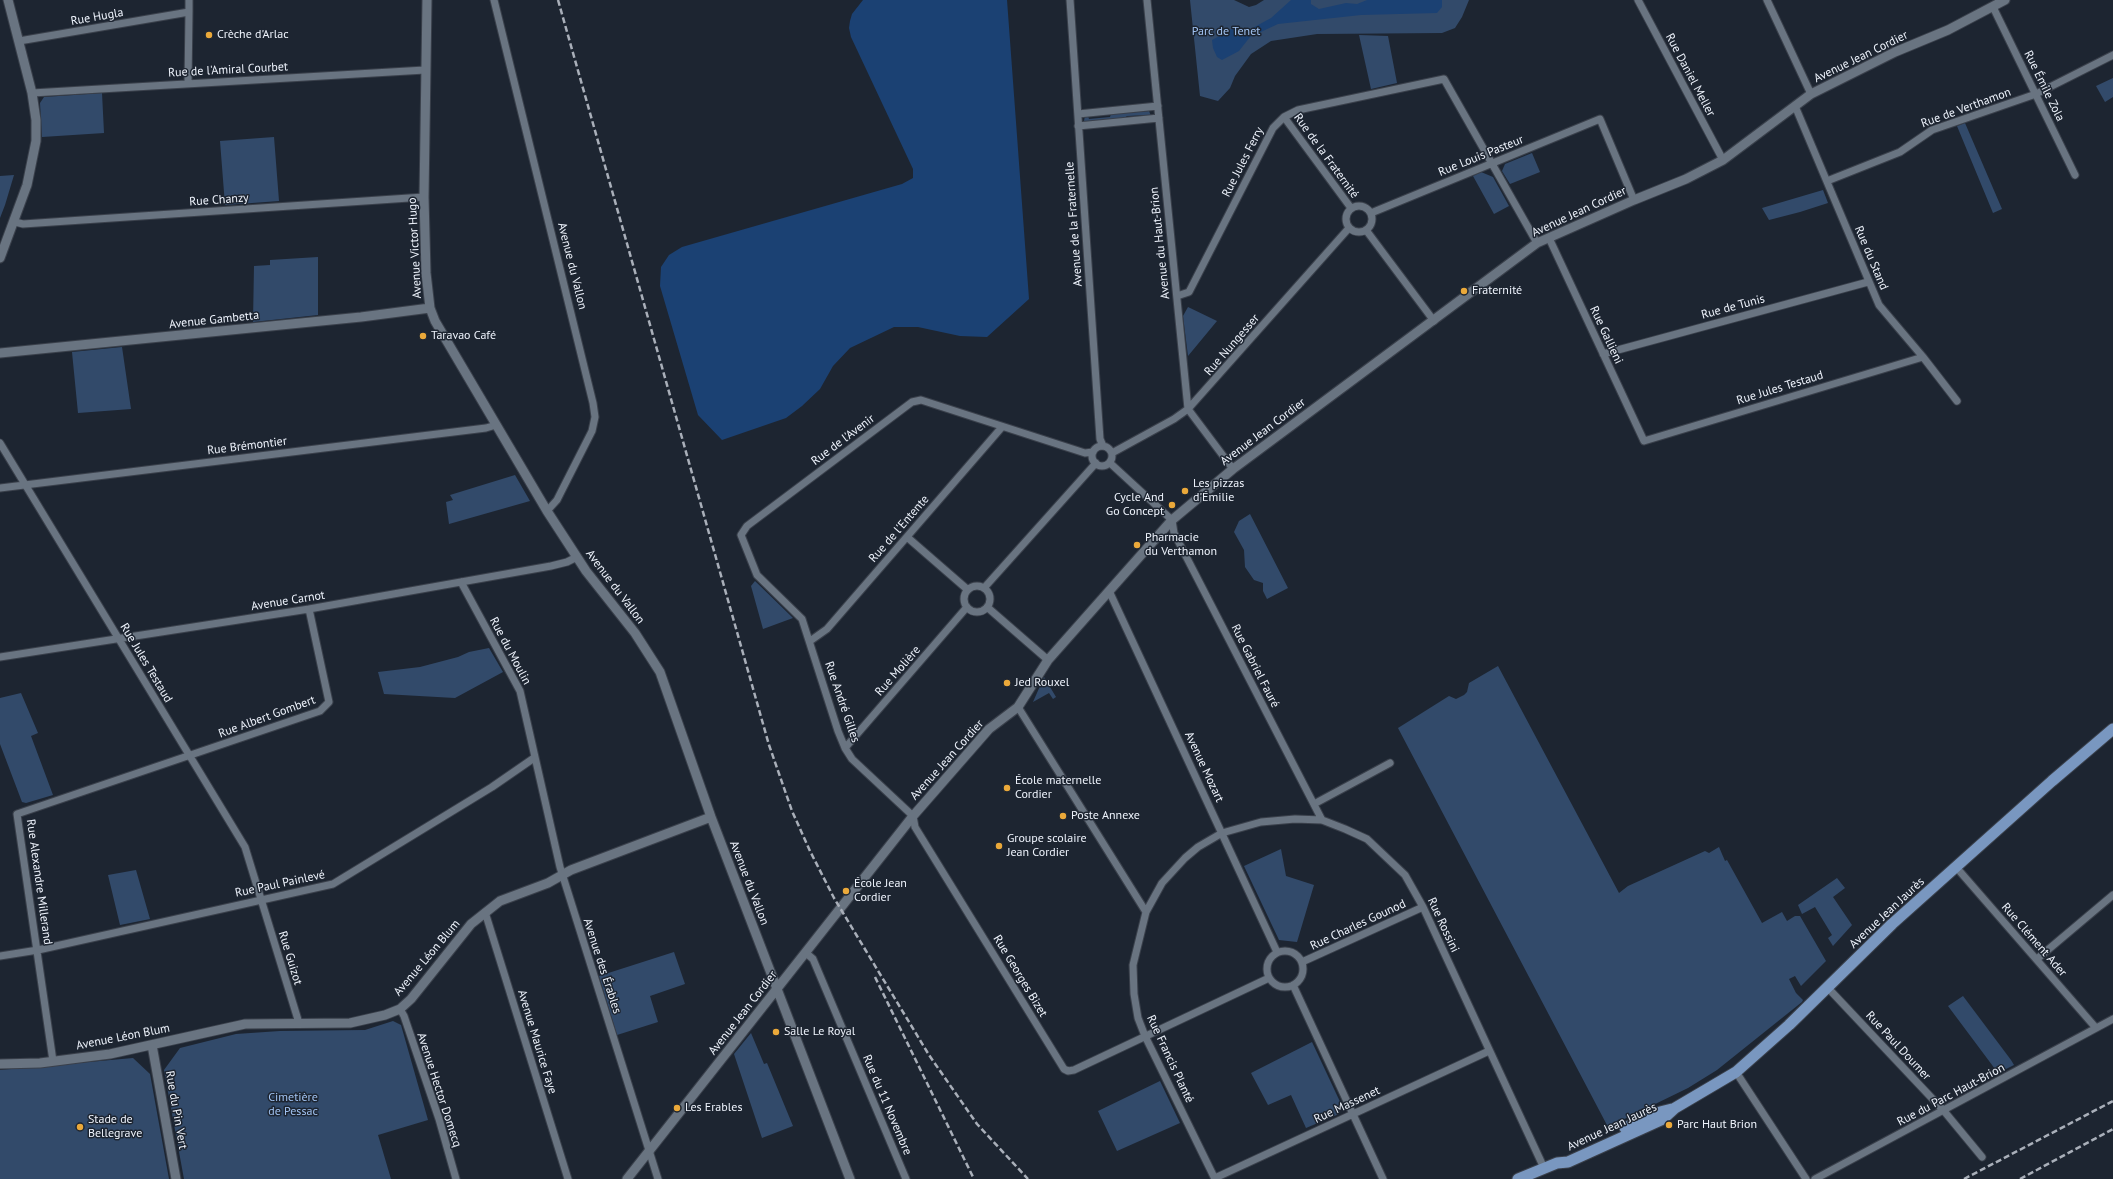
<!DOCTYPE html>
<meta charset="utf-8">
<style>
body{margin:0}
canvas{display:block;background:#1d2531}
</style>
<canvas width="2113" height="1179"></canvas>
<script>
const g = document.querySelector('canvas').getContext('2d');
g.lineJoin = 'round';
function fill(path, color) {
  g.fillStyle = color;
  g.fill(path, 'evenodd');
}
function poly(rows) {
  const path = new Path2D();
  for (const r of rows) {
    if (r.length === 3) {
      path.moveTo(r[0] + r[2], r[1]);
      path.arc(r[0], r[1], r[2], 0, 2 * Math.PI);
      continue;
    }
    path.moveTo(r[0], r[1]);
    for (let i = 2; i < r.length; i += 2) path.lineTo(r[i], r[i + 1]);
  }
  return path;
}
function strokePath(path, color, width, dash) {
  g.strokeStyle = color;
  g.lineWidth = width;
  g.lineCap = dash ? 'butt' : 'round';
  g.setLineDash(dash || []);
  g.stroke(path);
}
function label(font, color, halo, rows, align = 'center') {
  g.font = font + ' "PT Sans",sans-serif';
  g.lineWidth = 3;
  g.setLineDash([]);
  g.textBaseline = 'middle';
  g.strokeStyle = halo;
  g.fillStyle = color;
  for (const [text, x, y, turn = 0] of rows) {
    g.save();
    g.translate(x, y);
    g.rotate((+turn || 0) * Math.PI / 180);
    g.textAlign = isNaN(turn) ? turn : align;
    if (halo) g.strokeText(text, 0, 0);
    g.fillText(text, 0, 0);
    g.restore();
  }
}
const green = poly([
 [1190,0,1234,0,1249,7,1256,5,1264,0,1469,0,1462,17,1455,28,1442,33,1317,34,1271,41,1251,54,1235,76,1230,88,1218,101,1200,96],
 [1359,35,1388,36,1397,83,1371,89],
 [2113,78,2113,97,2105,102,2096,86],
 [102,93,104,133,42,137,40,103,44,97],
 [1149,111,1151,116,1148,117,1147,115,1127,116,1123,119,1086,123,1084,121,1085,116,1088,116,1089,119,1110,117,1111,114],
 [1965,123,2002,209,1993,213,1957,126],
 [274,137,279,201,225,205,220,141],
 [1532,153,1540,172,1510,184,1502,171,1505,164],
 [1481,172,1493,177,1509,206,1494,214,1473,176],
 [14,175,5,205,0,218,0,176],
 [1823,190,1828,203,1800,212,1769,220,1762,208],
 [318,257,318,315,253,322,254,266,270,265,270,260],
 [1188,307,1217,321,1188,356,1183,316],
 [122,347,131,409,78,413,72,352],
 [515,475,530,501,449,524,446,502,453,500,450,495],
 [1250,514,1288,588,1267,599,1263,591,1263,583,1254,580,1245,567,1244,550,1234,532,1239,521],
 [755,581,793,618,763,629,751,586],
 [489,648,503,672,455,698,384,694,378,672,420,667,458,657,469,652],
 [1498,666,1619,893,1628,886,1705,851,1709,853,1719,847,1725,861,1727,860,1762,923,1782,912,1787,921,1795,916,1800,916,1826,961,1801,986,1795,976,1789,979,1796,993,1803,1000,1802,1002,1717,1070,1688,1088,1608,1127,1398,728,1449,696,1456,699,1464,695,1467,692,1469,683],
 [1044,677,1056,697,1053,699,1049,693,1033,702],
 [21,693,38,733,31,736,53,795,26,803,22,802,0,744,0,698],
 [1281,849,1286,876,1314,885,1297,942,1279,940,1244,866],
 [136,870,150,919,120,925,108,875],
 [1837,878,1845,888,1833,897,1852,925,1833,946,1828,938,1832,935,1815,907,1802,914,1798,905],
 [674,952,685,984,650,996,658,1022,617,1035,599,976],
 [1963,996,2011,1060,2014,1065,1998,1073,1948,1006],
 [393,1021,401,1025,428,1120,378,1135,391,1179,184,1179,164,1070,180,1048,236,1034,280,1031,365,1030],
 [751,1033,764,1064,767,1063,793,1126,762,1138,734,1054],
 [1312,1042,1342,1106,1339,1114,1306,1128,1291,1095,1268,1105,1251,1073],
 [133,1058,150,1074,169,1179,0,1179,0,1070],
 [1160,1081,1180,1123,1117,1151,1098,1111]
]);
const water = poly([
 [863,0,1007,0,1029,299,987,337,960,336,918,327,894,327,850,348,833,366,820,389,802,406,786,418,722,440,698,415,660,286,661,267,669,255,682,247,902,184,913,178,913,169,851,37,849,28,850,21,852,14],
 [1291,0,1311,0,1311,4,1319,9,1346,3,1357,4,1367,0,1442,0,1442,7,1437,13,1361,15,1278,24,1250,37,1239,51,1222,60,1217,57,1213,48,1212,40,1232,29,1249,30,1271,18]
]);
const minor = poly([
 [494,0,593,403,595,417,592,431,561,492,557,500,547,511],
 [1070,0,1100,439,1103,446],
 [1147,0,1188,409,1233,469],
 [1638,0,1723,160],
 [1767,0,1811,94],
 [1993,7,2075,175],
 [19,41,189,12,189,0],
 [188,83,189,12],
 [32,93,425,70],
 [1795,106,1879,305,1923,357,1957,401],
 [1078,114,1158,106],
 [1284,117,1351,208],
 [1078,126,1159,118],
 [1827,181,1900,152,1932,130,2036,94,2113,55],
 [1359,219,13],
 [1371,213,1600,119,1634,200],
 [15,222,23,224,424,197],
 [1366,230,1434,321],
 [1549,238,1644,441,1923,357],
 [1177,296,1189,292,1273,128,1284,117,1298,110,1444,79,1537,243],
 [1603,354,1868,282],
 [0,443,245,847,299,1023],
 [1102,456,10],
 [1093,452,1085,453,921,400,912,402,747,526,741,535,757,575,802,619,838,731,845,748,852,759,913,816,915,827,1064,1069,1068,1071,1074,1070,1269,978],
 [1112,453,1174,419,1188,409,1349,228],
 [1110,463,1172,520,1174,533,1322,820],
 [0,488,486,428,496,425],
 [907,537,968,590],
 [461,582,520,691,560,867,658,1179],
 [977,599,13],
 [984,588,1096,463],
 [1110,593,1277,952],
 [987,607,1048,660],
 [810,641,827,629,1002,427],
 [0,657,309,609,551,566,567,562,577,557],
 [1018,707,1146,912],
 [845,748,967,607],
 [1314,804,1390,763],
 [1956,867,2096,1028],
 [485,912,568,1179],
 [1285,969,18],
 [806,953,813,959,906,1179],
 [0,956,38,950,333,884,492,787,534,758],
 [2037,959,2113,895],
 [1302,962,1423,907],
 [1293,985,1383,1179],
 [1828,988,1944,1111,1982,1157],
 [400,1009,404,1016,439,1119,456,1179],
 [53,1061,17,814,320,711,329,702,309,609],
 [1736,1072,1806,1179],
 [1215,1178,1489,1051],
 [1215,1179,1145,1036,1138,1018,1134,994,1133,965,1146,912,1162,883,1185,858,1198,847,1222,833,1261,822,1295,819,1322,820,1345,829,1367,839,1405,875,1423,907,1544,1168],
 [1815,1179,2113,1019]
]);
const tertiary = poly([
 [427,0,424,197,426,273,430,308,435,321,547,511,586,571,635,633,660,672,711,817,850,1179],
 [0,258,27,185,36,141,36,120,32,93,8,0],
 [0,353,361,317,430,308],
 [152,1045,176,1179],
 [0,1064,40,1063,110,1054,245,1024,350,1023,385,1015,400,1009,411,999,471,924,500,901,548,883,571,870,711,817],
 [627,1179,913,816,989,729,1018,707,1048,660,1172,520,1233,469,1537,243,1634,200,1686,179,1723,160,1811,94,1895,52,1948,30,2005,0]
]);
const primary = poly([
 [1625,1128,1660,1112,1672,1109],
 [1518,1179,1557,1163,1568,1162,1663,1119,1675,1108,1736,1072,1789,1025,1892,924,2052,781,2113,729]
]);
const rail = poly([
 [558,0,769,745,792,811,810,851,834,898,929,1055,977,1124,1028,1179],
 [875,977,974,1179],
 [1964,1179,2113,1101],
 [2020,1179,2113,1129]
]);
const markers = [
 [209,35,4,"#eba93a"],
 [1464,291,4,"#eba93a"],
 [423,336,4,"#eba93a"],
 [1185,491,4,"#eba93a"],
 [1172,505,4,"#eba93a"],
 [1137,545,4,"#eba93a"],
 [1007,683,4,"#eba93a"],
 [1007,788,4,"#eba93a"],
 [1063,816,4,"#eba93a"],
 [999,846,4,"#eba93a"],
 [846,891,4,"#eba93a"],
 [776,1032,4,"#eba93a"],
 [677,1108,4,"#eba93a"],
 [1669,1125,4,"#eba93a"],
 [80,1127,4,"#eba93a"]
];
const streetNames = [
 ["Rue Hugla",97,17,-10],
 ["Avenue Jean Cordier",1861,57,-26],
 ["Rue de l'Amiral Courbet",228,70,-3],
 ["Rue Daniel Meller",1690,75,62],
 ["Rue Émile Zola",2044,86,64],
 ["Rue de Verthamon",1966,108,-20],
 ["Rue de la Fraternité",1326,156,54],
 ["Rue Louis Pasteur",1481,156,-22],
 ["Rue Jules Ferry",1243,162,-63],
 ["Rue Chanzy",219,200,-4],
 ["Avenue Jean Cordier",1579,212,-25],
 ["Avenue de la Fraternelle",1074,224,-94],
 ["Avenue du Haut-Brion",1160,243,-96],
 ["Avenue Victor Hugo",415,248,-93],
 ["Rue du Stand",1871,258,67],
 ["Avenue du Vallon",572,266,76],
 ["Rue de Tunis",1733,307,-15],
 ["Avenue Gambetta",214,320,-6],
 ["Rue Gallieni",1606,335,65],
 ["Rue Nungesser",1232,345,-49],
 ["Rue Jules Testaud",1780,388,-17],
 ["Avenue Jean Cordier",1263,432,-37],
 ["Rue de l'Avenir",843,440,-37],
 ["Rue Brémontier",247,446,-7],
 ["Rue de l'Entente",899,529,-49],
 ["Avenue du Vallon",615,587,53],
 ["Avenue Carnot",288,601,-9],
 ["Rue du Moulin",510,651,62],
 ["Rue Jules Testaud",146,663,59],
 ["Rue Gabriel Fauré",1255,666,63],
 ["Rue Molière",898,671,-49],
 ["Rue André Gilles",842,702,71],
 ["Rue Albert Gombert",267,717,-20],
 ["Avenue Jean Cordier",947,760,-48],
 ["Avenue Mozart",1204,767,65],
 ["Rue Alexandre Millerand",39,882,82],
 ["Avenue du Vallon",749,883,69],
 ["Rue Paul Painlevé",280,884,-12],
 ["Avenue Jean Jaurès",1887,913,-43],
 ["Rue Charles Gounod",1358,925,-25],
 ["Rue Rossini",1443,925,65],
 ["Rue Clément Ader",2034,940,49],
 ["Rue Guizot",290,958,73],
 ["Avenue Léon Blum",427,958,-50],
 ["Avenue des Érables",602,966,72],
 ["Rue Georges Bizet",1020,976,59],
 ["Avenue Jean Cordier",743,1013,-52],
 ["Avenue Léon Blum",123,1037,-11],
 ["Avenue Maurice Faye",537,1042,73],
 ["Rue Paul Doumer",1898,1046,47],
 ["Rue Francis Planté",1170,1059,65],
 ["Avenue Hector Domecq",439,1090,72],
 ["Rue du Parc Haut-Brion",1951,1095,-28],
 ["Rue du 11 Novembre",887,1105,67],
 ["Rue Massenet",1347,1105,-25],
 ["Rue du Pin Vert",176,1110,80],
 ["Avenue Jean Jaurès",1612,1127,-25]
];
const parkNames = [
 ["Parc de Tenet",1226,32],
 ["Cimetière",293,1098],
 ["de Pessac",293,1112]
];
const poiNames = [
 ["Crèche d'Arlac",217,35],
 ["Fraternité",1472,291],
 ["Taravao Café",431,336],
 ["Les pizzas",1193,484],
 ["d'Émilie",1193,498],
 ["Cycle And",1164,498,"right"],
 ["Go Concept",1164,512,"right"],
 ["Pharmacie",1145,538],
 ["du Verthamon",1145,552],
 ["Jed Rouxel",1015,683],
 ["École maternelle",1015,781],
 ["Cordier",1015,795],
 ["Poste Annexe",1071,816],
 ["Groupe scolaire",1007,839],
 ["Jean Cordier",1007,853],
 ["École Jean",854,884],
 ["Cordier",854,898],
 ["Salle Le Royal",784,1032],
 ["Les Erables",685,1108],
 ["Stade de",88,1120],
 ["Bellegrave",88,1134],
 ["Parc Haut Brion",1677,1125]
];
fill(green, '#324a6a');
fill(water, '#1b4173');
strokePath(minor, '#3a404b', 9);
strokePath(tertiary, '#3a404b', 11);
strokePath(primary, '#3a404b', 13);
strokePath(minor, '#697481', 7);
strokePath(tertiary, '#697481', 9);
strokePath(primary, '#7997c0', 11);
strokePath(rail, '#a9afb9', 2.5, [6, 3]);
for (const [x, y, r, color] of markers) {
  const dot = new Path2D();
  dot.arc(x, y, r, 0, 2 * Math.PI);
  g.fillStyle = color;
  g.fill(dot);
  strokePath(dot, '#1d2531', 1.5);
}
label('12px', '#eef3fc', '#1d2531', streetNames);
label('12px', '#a1c3f2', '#1d2531', parkNames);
label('12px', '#eef3fc', '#1d2531', poiNames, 'left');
</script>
